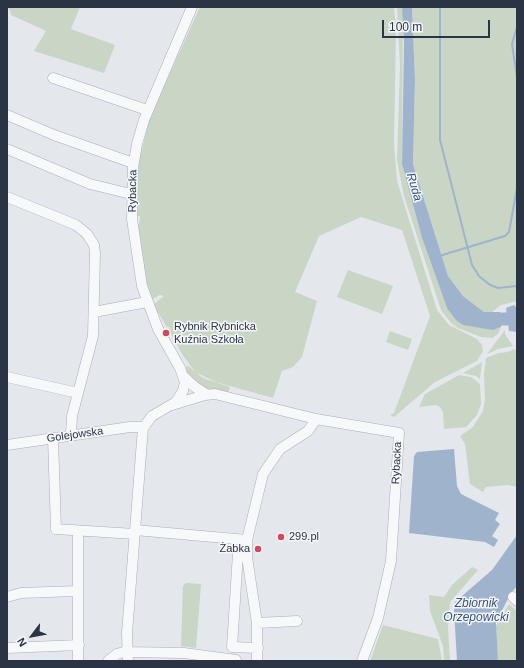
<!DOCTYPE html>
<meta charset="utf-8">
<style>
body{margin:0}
#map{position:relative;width:524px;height:668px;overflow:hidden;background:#e4e7ec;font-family:Helvetica,sans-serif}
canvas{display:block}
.frame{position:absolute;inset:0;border:8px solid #2b3445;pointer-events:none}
.north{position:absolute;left:12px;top:616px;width:40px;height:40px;-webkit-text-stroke:3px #f4f6f9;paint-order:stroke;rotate:238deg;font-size:11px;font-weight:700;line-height:16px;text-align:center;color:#2b3445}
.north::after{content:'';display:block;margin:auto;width:14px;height:18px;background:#2b3445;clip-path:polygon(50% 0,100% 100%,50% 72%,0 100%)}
.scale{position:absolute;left:382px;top:20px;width:108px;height:18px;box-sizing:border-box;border:2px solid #2b3445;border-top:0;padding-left:5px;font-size:12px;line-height:14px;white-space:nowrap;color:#2b3445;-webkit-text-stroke:3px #f4f6f9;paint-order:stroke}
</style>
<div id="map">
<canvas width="524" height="668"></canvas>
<div class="frame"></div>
<div class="north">N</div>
<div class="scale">100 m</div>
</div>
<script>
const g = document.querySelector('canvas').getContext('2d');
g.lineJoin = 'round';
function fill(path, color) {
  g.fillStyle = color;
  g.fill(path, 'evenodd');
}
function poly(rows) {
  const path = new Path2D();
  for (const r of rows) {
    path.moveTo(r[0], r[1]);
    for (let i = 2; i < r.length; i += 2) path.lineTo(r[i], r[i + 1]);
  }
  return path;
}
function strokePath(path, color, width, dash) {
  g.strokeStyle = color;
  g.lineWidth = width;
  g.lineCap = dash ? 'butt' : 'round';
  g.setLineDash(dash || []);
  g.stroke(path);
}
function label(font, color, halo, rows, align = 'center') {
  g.font = font + ' Helvetica,sans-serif';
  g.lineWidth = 3;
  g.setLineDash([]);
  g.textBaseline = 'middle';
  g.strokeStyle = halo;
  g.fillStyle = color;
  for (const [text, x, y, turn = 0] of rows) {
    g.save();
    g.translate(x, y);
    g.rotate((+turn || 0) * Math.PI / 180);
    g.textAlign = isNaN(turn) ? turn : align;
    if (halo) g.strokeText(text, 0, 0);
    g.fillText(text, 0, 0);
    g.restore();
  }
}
const green = poly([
 [7,7,80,7,71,29,115,45,104,73,34,51,46,31,11,15,10,10],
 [200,7,394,7,396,27,394,144,397,181,437,310,449,325,477,339,482,345,483,351,477,361,435,382,394,417,390,415,394,413,430,316,402,230,361,217,319,236,295,292,317,301,302,357,293,367,282,371,273,398,216,382,195,372,182,354,170,332,171,331,169,327,167,327,154,306,154,304,164,296,160,295,152,299,146,280,138,227,140,219,140,216,137,216,139,161,150,117],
 [397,7,402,7,403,11,402,164,422,238,447,308,492,330,501,327,498,334,492,338,481,337,458,328,451,323,441,310,404,196,397,161,400,66],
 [412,7,517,7,517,301,501,305,492,312,484,312,463,296,448,276,413,164,415,80],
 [348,270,393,286,382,314,337,297],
 [505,330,505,334,513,346,498,349,487,354],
 [390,331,412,339,408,350,386,342],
 [514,349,517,351,517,487,508,485,486,487,483,492,470,484,465,444,460,436,473,427,483,411,485,400,484,373,486,358,499,353,508,352],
 [482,362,480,379,476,376,463,373],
 [188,366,203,378,230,387,228,393,205,390,190,379,184,368],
 [459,375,471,377,480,384,481,404,477,415,466,427,444,429,443,412,440,407,436,405,419,407,425,394],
 [472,567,478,570,450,602,448,628,450,661,444,661,443,646,430,611,429,595,444,597,452,585],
 [186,583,201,584,196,648,181,646,183,586],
 [509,604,517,611,517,661,498,661,496,626],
 [383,625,438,639,442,661,370,661]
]);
const water = poly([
 [402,7,412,7,415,80,413,164,448,276,463,296,484,312,500,312,501,327,493,330,463,325,456,320,447,308,422,238,402,164,404,43],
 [514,305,517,308,517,332,509,331,506,308],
 [454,449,457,486,461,494,499,513,495,520,500,524,492,536,498,540,494,547,485,542,409,533,414,456,417,452],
 [517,535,517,586,511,593,496,622,498,661,457,661,454,610,455,602,492,570]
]);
const stream = poly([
 [440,7,440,140,472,265,479,276,490,285,498,288,517,286],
 [517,27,512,44,517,77],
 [439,256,505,236,509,232,517,188]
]);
const river = poly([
 [483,319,507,319]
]);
const minor = poly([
 [53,78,147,110],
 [7,115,54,135,133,163],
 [7,149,90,184,131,194],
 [7,197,76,225,87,234,94,245,95,253,93,336,72,416,71,435],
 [94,312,147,302],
 [183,376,195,387,206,394],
 [7,377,78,393],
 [172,405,205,395,215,394,316,419,399,433,391,561,378,618,362,661],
 [53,438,56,529,135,534],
 [7,445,130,427,144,427],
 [135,530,247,540,247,557,257,623,257,661],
 [78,531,78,661],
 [7,597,21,593,77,591],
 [513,597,517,601],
 [257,623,297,621],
 [7,648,79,645],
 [258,648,232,647,238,553,247,540,263,474,280,449,308,431,316,419],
 [127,652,184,653,236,660],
 [108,661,117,654,127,651],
 [128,661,127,633,143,428,152,416,176,402,183,391,185,382,180,368,158,329,142,286,132,219,133,168,137,144,144,120,192,7]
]);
const markers = [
 [166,333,4,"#d1495b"],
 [281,537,4,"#d1495b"],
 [258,549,4,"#d1495b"]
];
const streetNames = [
 ["Rybacka",133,191,-89],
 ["Golejowska",75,435,-8],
 ["Rybacka",397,463,-87]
];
const poiNames = [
 ["Rybnik Rybnicka",174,327],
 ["Kuźnia Szkoła",174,340],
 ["299.pl",289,537],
 ["Żabka",250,549,"right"]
];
const waterNames = [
 ["Ruda",414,187,74],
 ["Zbiornik",476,604],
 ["Orzepowicki",476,618]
];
fill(green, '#c9d6c5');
fill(water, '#9fb4cc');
strokePath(stream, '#9fb4cc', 2);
strokePath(river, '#9fb4cc', 13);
strokePath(minor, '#a9aeb7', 11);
strokePath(minor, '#f7f8fa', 10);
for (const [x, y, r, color] of markers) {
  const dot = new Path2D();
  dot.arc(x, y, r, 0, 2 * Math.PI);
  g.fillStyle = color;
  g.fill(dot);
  strokePath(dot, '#f4f6f9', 1.5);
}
label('11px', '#2b3445', '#f4f6f9', streetNames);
label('11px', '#2b3445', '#f4f6f9', poiNames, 'left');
label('italic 12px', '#34527a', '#f4f6f9', waterNames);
</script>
